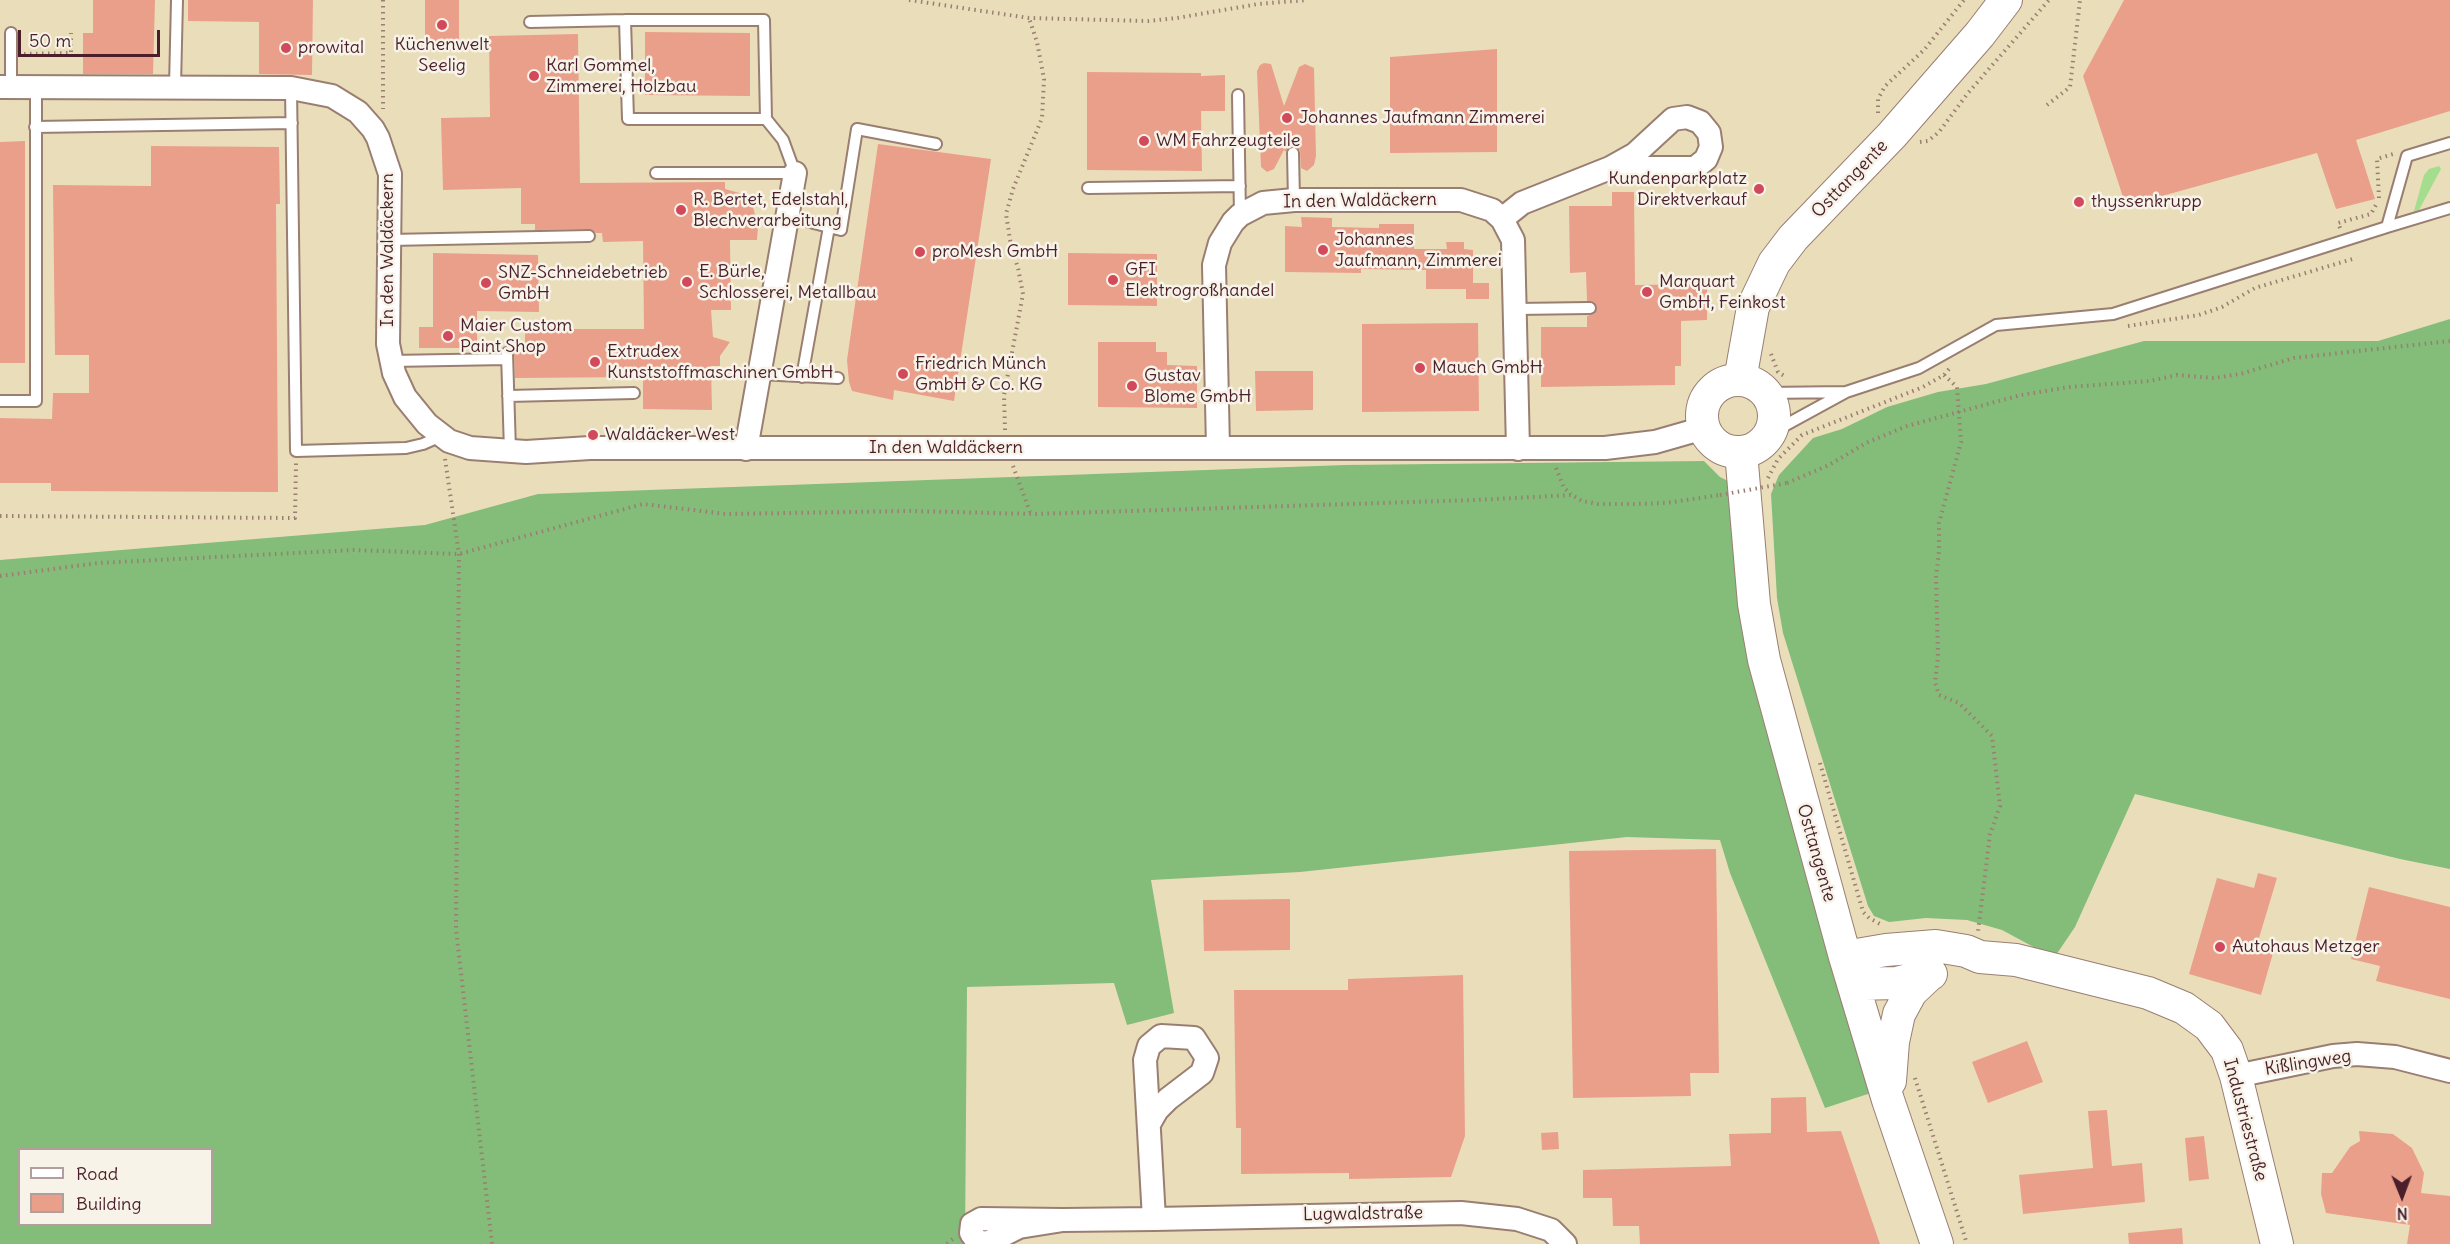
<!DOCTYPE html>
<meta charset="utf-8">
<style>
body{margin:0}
#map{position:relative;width:2450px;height:1244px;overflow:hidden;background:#eadeba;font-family:Delius,sans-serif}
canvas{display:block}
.legend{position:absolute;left:18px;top:1148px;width:195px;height:78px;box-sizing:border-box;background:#f7f3e8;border:2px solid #b29e9c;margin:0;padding:8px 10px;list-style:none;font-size:18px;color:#4a1f2b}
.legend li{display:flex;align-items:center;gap:12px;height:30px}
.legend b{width:30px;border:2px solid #b29e9c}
.north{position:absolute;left:2372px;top:1166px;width:60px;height:60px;-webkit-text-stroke:4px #f7f3e8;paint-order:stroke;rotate:179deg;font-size:16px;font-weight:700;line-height:24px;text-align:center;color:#4a1f2b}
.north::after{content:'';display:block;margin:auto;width:21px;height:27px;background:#4a1f2b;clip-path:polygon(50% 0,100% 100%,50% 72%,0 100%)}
.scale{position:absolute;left:18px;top:30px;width:142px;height:27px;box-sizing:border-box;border:3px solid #4a1f2b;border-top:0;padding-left:8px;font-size:18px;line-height:21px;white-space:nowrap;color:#4a1f2b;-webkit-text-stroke:4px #f7f3e8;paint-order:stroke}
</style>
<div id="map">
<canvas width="2450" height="1244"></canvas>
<ul class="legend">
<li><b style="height:8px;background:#fff"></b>Road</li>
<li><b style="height:16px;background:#ea9f8a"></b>Building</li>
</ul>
<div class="north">N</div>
<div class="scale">50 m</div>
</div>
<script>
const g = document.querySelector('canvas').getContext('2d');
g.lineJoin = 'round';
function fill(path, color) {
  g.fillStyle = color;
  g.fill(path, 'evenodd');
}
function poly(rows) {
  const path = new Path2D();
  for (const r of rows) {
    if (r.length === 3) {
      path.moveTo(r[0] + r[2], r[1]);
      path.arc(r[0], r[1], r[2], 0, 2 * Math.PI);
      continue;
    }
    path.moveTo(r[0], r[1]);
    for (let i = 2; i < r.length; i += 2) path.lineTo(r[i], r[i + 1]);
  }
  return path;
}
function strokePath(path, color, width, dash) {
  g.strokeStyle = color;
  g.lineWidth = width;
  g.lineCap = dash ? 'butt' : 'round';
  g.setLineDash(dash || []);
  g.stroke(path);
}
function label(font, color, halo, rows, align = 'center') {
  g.font = font + ' Delius,sans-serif';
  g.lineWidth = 5;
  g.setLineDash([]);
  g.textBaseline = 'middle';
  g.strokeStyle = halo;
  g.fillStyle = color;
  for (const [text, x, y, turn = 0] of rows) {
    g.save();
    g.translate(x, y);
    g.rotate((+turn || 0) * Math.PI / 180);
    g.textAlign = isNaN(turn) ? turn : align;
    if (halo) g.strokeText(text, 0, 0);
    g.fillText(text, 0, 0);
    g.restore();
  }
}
const green = poly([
 [2439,166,2441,169,2419,210,2414,211,2424,175,2429,169]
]);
const forest = poly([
 [2450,319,2450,869,2400,859,2135,794,2075,927,2054,958,2002,930,1967,920,1926,918,1889,922,1874,916,1868,906,1783,633,1777,598,1771,494,1779,475,1813,438,1842,429,1887,407,1938,392,1986,384,2144,341,2378,341],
 [1704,461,1720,477,1736,485,1877,1091,1825,1108,1730,873,1720,840,1627,837,1300,872,1151,880,1174,1013,1127,1025,1114,983,967,987,965,1244,0,1244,0,560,425,525,538,494,1345,465],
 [20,1150,212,1150,212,1224,20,1224]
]);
const building = poly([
 [93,0,155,0,153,74,83,74,83,33,93,33],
 [188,0,313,0,312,75,259,74,259,22,188,21],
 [425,0,459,0,459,51,425,51],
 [2124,0,2450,0,2450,111,2356,140,2375,199,2336,209,2317,153,2126,206,2083,76],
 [645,32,750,33,750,96,645,95],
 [578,34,580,183,725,182,725,189,743,194,753,207,758,227,757,240,730,240,731,310,711,310,713,337,730,342,720,356,720,366,711,366,712,410,643,409,643,377,515,378,514,353,512,347,525,347,525,329,644,329,643,241,603,242,602,233,596,233,589,229,535,230,535,224,521,224,521,188,443,190,441,118,490,117,489,36],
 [1497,49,1497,152,1390,153,1390,57],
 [1264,63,1271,64,1284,106,1299,67,1305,64,1314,68,1316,156,1314,165,1307,171,1301,168,1300,150,1293,146,1289,147,1286,152,1284,150,1274,169,1267,172,1261,167,1257,71,1260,65],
 [1087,72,1201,73,1201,76,1225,75,1225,111,1201,111,1202,171,1087,170],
 [25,141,25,363,0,363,0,142],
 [878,144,991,159,954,401,894,390,893,400,852,391,849,382,847,360],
 [151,146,279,147,280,204,276,204,278,492,51,491,51,483,0,483,0,418,52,419,53,393,89,393,89,355,55,355,53,185,151,186],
 [1612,192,1634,192,1635,285,1707,284,1707,320,1681,321,1681,366,1675,366,1675,385,1541,387,1541,327,1587,327,1587,316,1594,314,1597,308,1594,302,1587,301,1586,272,1570,273,1569,206,1612,206],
 [1301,217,1332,218,1332,227,1379,228,1379,224,1414,224,1414,249,1447,249,1446,242,1464,242,1464,249,1473,250,1473,283,1489,283,1489,299,1466,299,1466,289,1426,289,1426,270,1361,269,1361,273,1285,272,1285,226,1302,227],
 [433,253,538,255,539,312,477,311,477,345,467,345,467,348,419,348,419,327,433,327],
 [1068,253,1157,254,1157,306,1068,305],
 [1478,323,1479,411,1362,412,1362,324],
 [1098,342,1156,342,1156,352,1167,352,1167,365,1197,366,1197,408,1098,407],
 [1255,371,1313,371,1313,410,1256,411],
 [1716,849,1719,1073,1690,1073,1691,1096,1573,1098,1569,851],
 [2258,873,2277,878,2256,948,2273,953,2261,995,2189,974,2217,878,2254,888],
 [2369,887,2450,907,2450,999,2376,981,2380,966,2351,959],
 [1290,899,1290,950,1204,951,1203,900],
 [1463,975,1465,1136,1451,1177,1349,1179,1349,1173,1241,1174,1241,1128,1236,1128,1234,990,1348,990,1348,979],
 [2027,1041,2043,1082,1988,1103,1972,1062],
 [1806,1097,1807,1132,1841,1131,1880,1244,1640,1244,1639,1226,1613,1226,1612,1198,1583,1198,1583,1170,1731,1166,1729,1134,1771,1133,1771,1098],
 [2107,1110,2112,1166,2142,1163,2145,1202,2023,1214,2019,1175,2093,1168,2088,1111],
 [2359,1131,2393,1134,2412,1148,2424,1173,2421,1193,2450,1196,2450,1244,2407,1244,2410,1225,2326,1213,2321,1194,2322,1173,2332,1173,2350,1147,2360,1141],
 [1558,1132,1559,1149,1542,1150,1541,1133],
 [2204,1136,2209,1179,2189,1181,2185,1138],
 [2182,1228,2183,1244,2129,1244,2128,1233]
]);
const path = poly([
 [383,0,383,109],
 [909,0,1029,18,1148,21,1177,18,1258,4,1307,0],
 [24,54,71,53,71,33],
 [2047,105,2070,87,2080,0],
 [1878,113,1878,99,1885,86,1924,50,1964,0],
 [1920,142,1928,141,1939,132,1968,93,2049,0],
 [2379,198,2377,159,2393,154],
 [2340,228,2338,223,2371,214,2376,205],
 [2128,326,2199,315,2222,307,2255,288,2356,258],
 [1771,354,1778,372,1786,377],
 [1944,375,1957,387,1961,442,1939,523,1939,552,1936,576,1938,656,1935,682,1939,695,1959,703,1992,736,2000,806,1990,834,1978,932],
 [1005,430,1004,395,1023,294,1018,268,1011,246,1006,214,1013,189,1042,118,1044,79,1037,42,1029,18],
 [445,459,459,554,456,929,492,1244],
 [1013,466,1030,512],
 [1556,468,1564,488,1571,494],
 [1768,478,1778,459,1802,435,1923,387,1944,375,1949,369],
 [1787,483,1829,465,1866,443,1907,426,2021,395,2069,387,2150,381,2177,375,2214,378,2240,374,2294,358,2450,341],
 [0,516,295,518,296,463],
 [0,576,98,563,354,550,459,554,643,504,726,514,911,511,1035,514,1476,500,1572,495,1582,501,1598,504,1633,504,1666,503,1720,495],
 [1820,763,1863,912,1869,918,1882,925],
 [1915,1078,1967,1244],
 [947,1244,954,1238]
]);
const lane = poly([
 [530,22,625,20],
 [11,33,11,87],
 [175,86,177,0],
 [291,88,296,451,406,448,423,444,441,436],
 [1238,95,1240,215],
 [35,127,292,123],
 [1293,153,1294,200],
 [656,173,795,173,783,140,766,119,628,119,625,20,764,20,766,119],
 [1088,188,1240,186],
 [787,216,829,227,802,377],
 [829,227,841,230,857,129,936,144],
 [2387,227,2450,208],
 [390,240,589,236],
 [1516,309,1590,308],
 [507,353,510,451],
 [391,361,507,359],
 [759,374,838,378],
 [1766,393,1846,392],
 [508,396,634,393],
 [0,401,36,401,36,87],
 [1771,433,1846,392,1919,368,1996,325,2113,314,2387,227,2407,156,2450,143]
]);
const street = poly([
 [0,87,291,88,332,96,358,112,373,129,378,138,390,174,388,344,394,373,405,397,427,424,449,441,470,448,526,452,590,448,1605,448,1655,442,1704,428],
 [1502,219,1522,203,1610,168,1695,168,1706,159,1711,147,1709,133,1700,122,1687,117,1673,119,1635,154,1610,168],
 [1218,448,1214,265,1220,243,1233,222,1240,215,1263,203,1294,200,1461,200,1492,210,1502,219,1513,240,1518,449],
 [746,449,795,173],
 [2236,1076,2333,1056,2357,1054,2395,1057,2450,1071],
 [1149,1124,1157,1110,1168,1099,1202,1073,1207,1058,1194,1038,1161,1036,1149,1046,1145,1060,1154,1219,1461,1213,1517,1219,1551,1230,1565,1244],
 [1063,1220,981,1219,972,1224,971,1233,977,1241,987,1243,1019,1227,1063,1220,1154,1219]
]);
const secondary = poly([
 [1740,380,1753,307,1774,263,1793,238,1892,135,1980,34,2006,0],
 [1738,416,36],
 [1741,452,1754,604,1764,660,1845,957,1888,1100,1937,1244],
 [1845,957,1886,950,1936,946,1966,951,1980,957,2016,960,2148,993,2184,1008,2209,1026,2227,1050,2236,1076,2277,1244],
 [1854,984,1897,983,1931,974],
 [1890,1081,1893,1042,1899,1014,1911,992,1929,975]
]);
const pathBridge = poly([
 [1720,495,1787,483]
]);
const markers = [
 [442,25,6,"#d1495b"],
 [286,48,6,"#d1495b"],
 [534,76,6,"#d1495b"],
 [1287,118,6,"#d1495b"],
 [1144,141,6,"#d1495b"],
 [1759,189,6,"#d1495b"],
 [2079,202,6,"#d1495b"],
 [681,210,6,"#d1495b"],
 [1323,250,6,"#d1495b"],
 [920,252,6,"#d1495b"],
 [1113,280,6,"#d1495b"],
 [687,282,6,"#d1495b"],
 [486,283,6,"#d1495b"],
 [1647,292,6,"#d1495b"],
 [448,336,6,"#d1495b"],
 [595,362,6,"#d1495b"],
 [1420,368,6,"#d1495b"],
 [903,374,6,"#d1495b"],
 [1132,386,6,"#d1495b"],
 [593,435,6,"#d1495b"],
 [2220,947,6,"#d1495b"]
];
const poiNames = [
 ["Küchenwelt",442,45,"center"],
 ["Seelig",442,66,"center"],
 ["prowital",298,48],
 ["Karl Gommel,",546,66],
 ["Zimmerei, Holzbau",546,87],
 ["Johannes Jaufmann Zimmerei",1299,118],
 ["WM Fahrzeugteile",1156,141],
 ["Kundenparkplatz",1747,179,"right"],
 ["Direktverkauf",1747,200,"right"],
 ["R. Bertet, Edelstahl,",693,200],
 ["Blechverarbeitung",693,221],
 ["thyssenkrupp",2091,202],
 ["Johannes",1335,240],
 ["Jaufmann, Zimmerei",1335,261],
 ["proMesh GmbH",932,252],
 ["GFI",1125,270],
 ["Elektrogroßhandel",1125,291],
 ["E. Bürle,",699,272],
 ["Schlosserei, Metallbau",699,293],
 ["SNZ-Schneidebetrieb",498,273],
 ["GmbH",498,294],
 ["Marquart",1659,282],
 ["GmbH, Feinkost",1659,303],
 ["Maier Custom",460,326],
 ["Paint Shop",460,347],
 ["Extrudex",607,352],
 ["Kunststoffmaschinen GmbH",607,373],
 ["Friedrich Münch",915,364],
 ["GmbH & Co. KG",915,385],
 ["Mauch GmbH",1432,368],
 ["Gustav",1144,376],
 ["Blome GmbH",1144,397],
 ["Waldäcker West",605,435],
 ["Autohaus Metzger",2232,947]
];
const streetNames = [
 ["Osttangente",1850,179,-46],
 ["In den Waldäckern",1360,201,-1],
 ["In den Waldäckern",388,250,-90],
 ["In den Waldäckern",946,448],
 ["Osttangente",1816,853,74],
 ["Kißlingweg",2308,1063,-9],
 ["Industriestraße",2245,1120,75],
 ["Lugwaldstraße",1363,1214,-1]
];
fill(green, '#a5dd8f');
fill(forest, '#84bc7a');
fill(building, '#ea9f8a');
strokePath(lane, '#9a7e72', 14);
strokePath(street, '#9a7e72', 26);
strokePath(secondary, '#9a7e72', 34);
strokePath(path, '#9a7e72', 4, [1.5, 4.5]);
strokePath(lane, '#fff', 10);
strokePath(street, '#fff', 22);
strokePath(secondary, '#fff', 32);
strokePath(pathBridge, '#9a7e72', 4, [1.5, 4.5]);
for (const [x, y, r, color] of markers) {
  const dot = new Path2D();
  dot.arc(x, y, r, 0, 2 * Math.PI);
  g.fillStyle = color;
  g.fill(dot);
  strokePath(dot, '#f7f3e8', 2);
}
label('18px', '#4a1f2b', '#f7f3e8', poiNames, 'left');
label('18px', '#4a1f2b', '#f7f3e8', streetNames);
</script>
